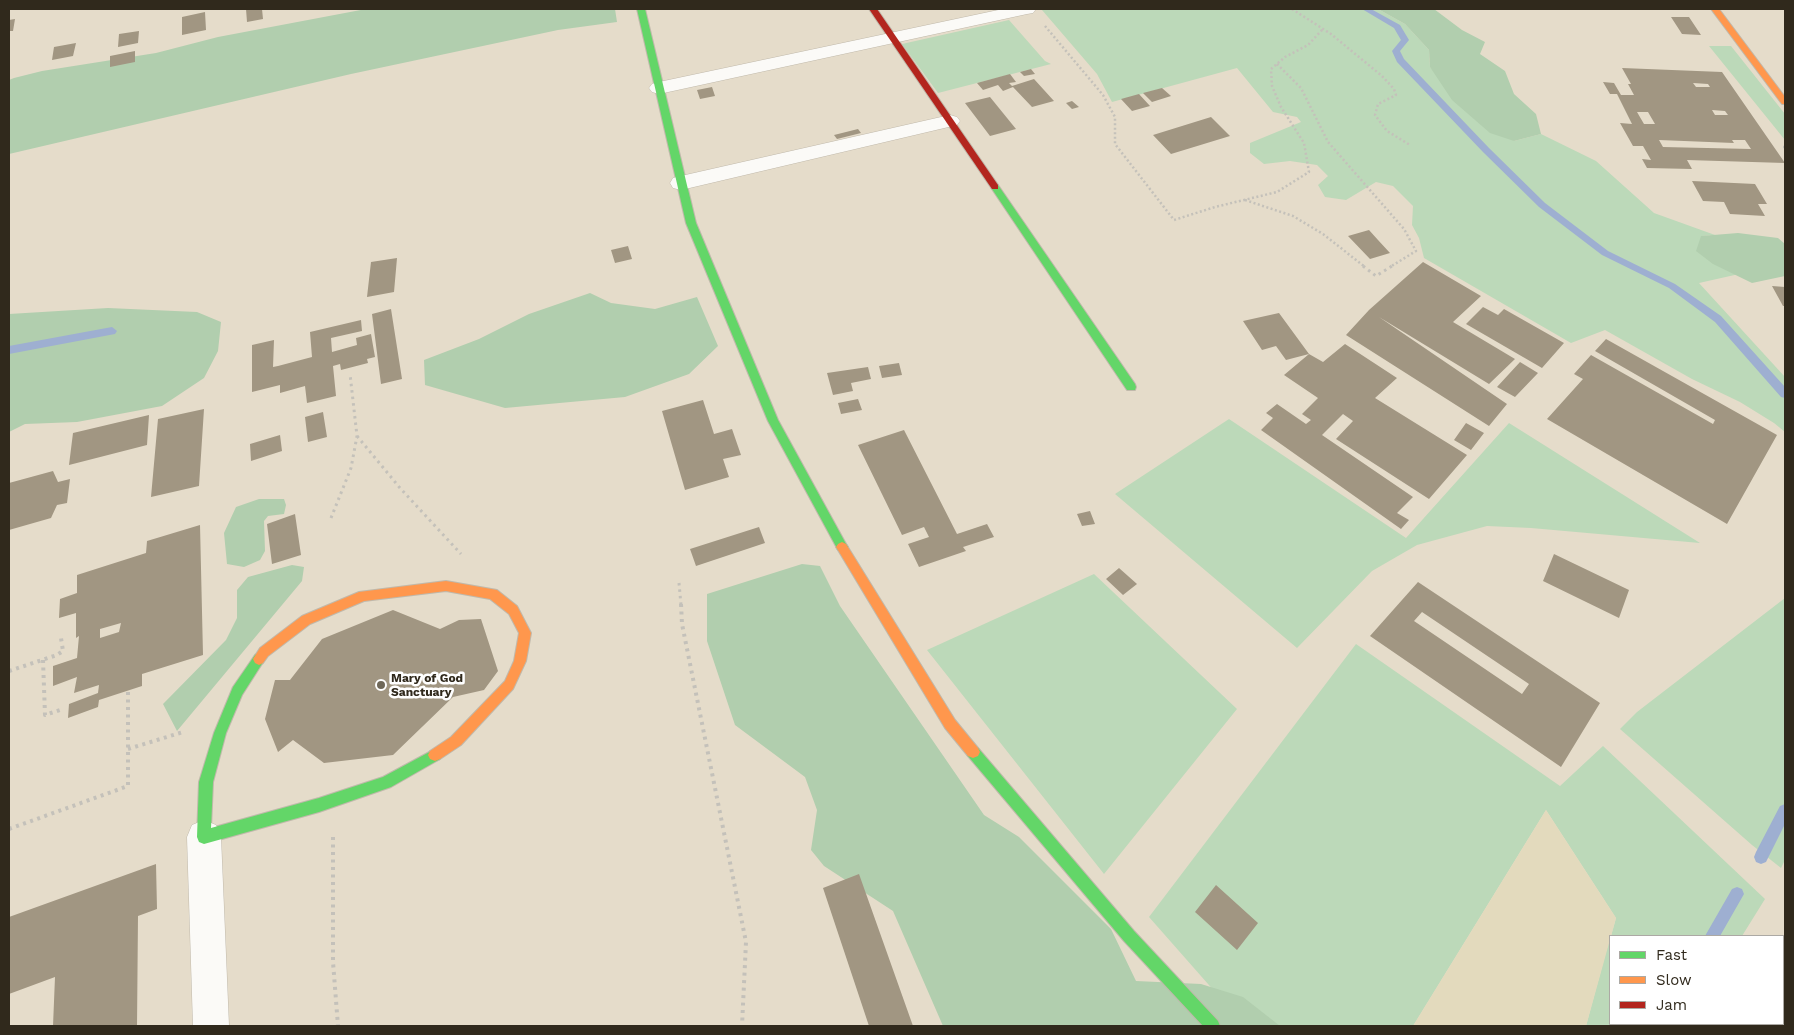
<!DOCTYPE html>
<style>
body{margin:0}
#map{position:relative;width:1794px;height:1035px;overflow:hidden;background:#e5dcca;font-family:"Work Sans",sans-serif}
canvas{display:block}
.frame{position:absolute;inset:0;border:10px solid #30291c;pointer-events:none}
.legend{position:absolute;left:1609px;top:935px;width:175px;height:90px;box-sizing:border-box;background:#fff;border:1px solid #aca9a4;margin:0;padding:6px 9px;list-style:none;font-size:15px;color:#30291c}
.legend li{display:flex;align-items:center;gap:10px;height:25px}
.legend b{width:25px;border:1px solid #aca9a4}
</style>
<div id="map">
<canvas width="1794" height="1035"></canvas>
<div class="frame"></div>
<ul class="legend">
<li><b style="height:6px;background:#63d668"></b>Fast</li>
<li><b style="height:6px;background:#ff974d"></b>Slow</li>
<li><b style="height:6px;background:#b3261e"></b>Jam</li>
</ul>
</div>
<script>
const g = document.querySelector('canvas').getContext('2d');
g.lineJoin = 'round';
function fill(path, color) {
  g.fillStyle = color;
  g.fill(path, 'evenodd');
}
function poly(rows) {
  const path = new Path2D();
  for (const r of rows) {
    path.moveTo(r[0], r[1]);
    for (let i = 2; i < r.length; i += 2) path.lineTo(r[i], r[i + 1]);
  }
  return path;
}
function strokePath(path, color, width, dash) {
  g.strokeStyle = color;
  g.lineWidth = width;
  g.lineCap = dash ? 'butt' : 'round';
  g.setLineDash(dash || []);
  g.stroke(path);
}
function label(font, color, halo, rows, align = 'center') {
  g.font = font + ' "Work Sans",sans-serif';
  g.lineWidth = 5;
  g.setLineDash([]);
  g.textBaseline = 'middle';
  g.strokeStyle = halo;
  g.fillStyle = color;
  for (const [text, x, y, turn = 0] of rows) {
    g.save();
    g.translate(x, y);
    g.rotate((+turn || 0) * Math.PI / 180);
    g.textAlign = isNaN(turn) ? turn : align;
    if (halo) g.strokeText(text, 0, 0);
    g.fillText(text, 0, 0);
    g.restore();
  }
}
const green = poly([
 [1050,9,1378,9,1405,24,1429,50,1430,67,1514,141,1541,134,1596,161,1654,213,1715,235,1702,236,1748,272,1699,283,1785,377,1785,432,1774,423,1740,402,1692,379,1605,330,1571,343,1424,258,1419,238,1412,225,1413,206,1393,186,1376,182,1346,200,1325,197,1318,185,1328,176,1317,165,1290,161,1264,164,1250,153,1250,143,1301,122,1297,117,1273,112,1237,68,1112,102,1097,74,1042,10],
 [1009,20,1045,61,1051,64,938,93,902,44],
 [1709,46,1731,46,1785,114,1785,140],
 [1229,419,1406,538,1509,423,1700,543,1531,528,1487,526,1417,545,1372,571,1297,648,1115,494],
 [1094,574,1237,709,1104,874,927,650],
 [1785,598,1785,860,1781,868,1752,845,1620,729,1637,712],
 [1356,644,1560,786,1603,746,1765,899,1742,936,1611,936,1616,918,1546,810,1413,1026,1245,1026,1149,917],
 [1610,937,1610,1024,1689,1024,1688,1026,1586,1026]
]);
const forest = poly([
 [366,9,615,9,617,22,558,30,351,74,9,154,9,80,14,78,42,71,156,53,218,37],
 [1378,9,1434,9,1462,30,1485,42,1480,54,1505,71,1514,94,1536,114,1541,134,1514,141,1490,133,1452,100,1430,67,1429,50,1405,24],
 [1738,233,1778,238,1785,244,1785,276,1752,283,1713,264,1696,251,1701,236],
 [590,293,611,303,655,309,697,297,718,346,689,374,625,397,505,408,425,385,424,360,479,339,529,314],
 [108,308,197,312,221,322,218,351,204,378,162,406,77,422,25,424,9,432,9,314],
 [259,499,284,499,286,505,284,514,268,516,264,521,265,551,260,560,244,567,227,564,224,533,236,507],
 [802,564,820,566,840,606,984,815,1019,837,1111,929,1136,981,1201,984,1243,997,1280,1026,943,1026,893,911,824,866,811,850,817,810,805,777,735,725,707,641,707,594],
 [292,565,304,567,302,581,177,731,163,704,226,640,237,618,237,590,248,577]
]);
const sand = poly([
 [1546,810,1616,918,1586,1026,1413,1026]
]);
const stream = poly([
 [1362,9,1371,9,1400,25,1409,40,1400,51,1404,59,1489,148,1545,203,1608,251,1675,284,1721,316,1785,387,1785,398,1781,397,1715,322,1669,288,1602,255,1539,207,1483,152,1397,62,1392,51,1401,40,1394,28,1362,9],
 [112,327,117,331,115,334,9,354,9,346,112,327],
 [1785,804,1785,824,1766,862,1761,864,1756,862,1754,857,1756,852,1780,806,1785,804],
 [1737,887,1742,889,1744,894,1720,936,1705,936,1732,889,1737,887],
 [1651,1024,1668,1024,1667,1026,1651,1026,1651,1024]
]);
const building = poly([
 [246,9,262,9,263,19,247,22],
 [205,12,206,30,182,35,182,17],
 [1671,17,1689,17,1701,35,1682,34],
 [15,19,13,31,9,31,9,20],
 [139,31,138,43,118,47,119,34],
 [76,43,73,56,52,60,54,47],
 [135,51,135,62,110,67,110,56],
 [1622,68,1722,72,1785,163,1687,160,1692,169,1647,168,1642,159,1651,160,1643,146,1633,146,1620,123,1632,124,1617,94,1610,94,1603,82,1614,83,1621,95,1634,95,1628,84,1631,84],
 [1693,83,1708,84,1710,87,1696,87],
 [1712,110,1725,111,1728,115,1715,115],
 [1637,112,1648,112,1655,124,1644,124],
 [1659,140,1734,143,1732,140,1745,140,1751,149,1663,147],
 [1031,69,1035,74,1024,76,1020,72],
 [1010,74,1016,82,1009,83,1013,87,1012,86,1034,79,1054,101,1032,107,1013,87,1003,91,998,85,983,90,977,83],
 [712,87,715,96,700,99,697,90],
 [1162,88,1171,96,1152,102,1143,93],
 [1139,94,1150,106,1132,111,1121,99],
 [990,97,1016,129,990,136,965,103],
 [1072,101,1079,107,1072,109,1066,103],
 [1211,117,1230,136,1171,154,1153,135],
 [858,129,861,133,837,139,834,135],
 [1692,181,1755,184,1767,204,1758,204,1765,216,1730,214,1724,202,1703,201],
 [1369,230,1378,240,1390,253,1370,259,1348,236],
 [628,246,632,259,615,263,611,250],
 [397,258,394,292,367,297,371,262],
 [1423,262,1481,296,1453,322,1515,359,1489,384,1379,317,1507,404,1489,426,1346,335,1369,310],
 [1772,286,1785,287,1785,306,1783,306],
 [1483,307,1498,315,1504,309,1564,343,1542,368,1466,324],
 [391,309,402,379,381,384,372,314],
 [1279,313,1309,354,1323,362,1345,344,1397,378,1375,398,1467,455,1429,499,1336,439,1353,421,1343,414,1322,435,1413,497,1397,513,1409,520,1401,529,1261,430,1273,418,1266,413,1277,404,1306,424,1311,420,1302,414,1318,398,1284,375,1309,354,1286,360,1276,346,1262,350,1243,321],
 [361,320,362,331,331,338,332,352,357,345,356,338,371,334,375,357,367,359,368,363,341,370,340,364,333,366,336,396,307,403,305,386,280,393,280,385,252,392,252,345,274,340,273,367,278,366,312,357,310,332],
 [1606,339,1777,435,1727,524,1547,419,1583,379,1574,374,1591,355,1713,424,1715,420,1595,351],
 [1520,362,1538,373,1515,397,1497,387],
 [899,363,902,375,882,378,879,366],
 [868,367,871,379,851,383,853,391,833,395,827,373],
 [858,399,862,410,841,414,838,403],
 [703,400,714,434,732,429,741,455,723,459,729,477,685,490,662,411],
 [204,409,199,486,151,497,158,419],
 [323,412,327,437,308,442,305,417],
 [149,415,147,445,69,465,73,433],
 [1466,423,1484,433,1471,450,1454,440],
 [904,430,957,534,987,524,994,537,963,547,966,551,919,567,908,544,929,537,924,527,902,535,858,445],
 [280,435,282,451,251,461,250,444],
 [53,471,58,482,70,479,67,503,57,505,51,518,9,530,9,483],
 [1090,511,1095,524,1082,526,1077,514],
 [295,514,301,555,272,564,267,524],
 [200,525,203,655,142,674,142,686,99,700,98,707,68,718,69,704,98,693,99,685,74,693,77,677,53,686,53,666,77,658,79,636,76,638,76,613,59,618,60,599,77,593,77,575,146,553,147,541],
 [121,623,119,632,100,638,100,629],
 [759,527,765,543,696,566,690,549],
 [1554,554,1629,590,1619,618,1543,581],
 [1119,568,1137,584,1123,595,1106,579],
 [1418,582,1600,703,1561,767,1370,636],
 [1422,612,1529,684,1522,694,1414,621],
 [393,610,440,629,459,620,481,619,498,671,484,690,453,697,393,755,324,763,293,740,278,752,265,719,275,680,290,680,322,639],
 [156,864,157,909,138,916,137,1026,53,1026,55,977,9,994,9,917],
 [859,874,913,1026,869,1026,823,888],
 [1216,885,1258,923,1237,950,1195,912]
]);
const pathFar2 = poly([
 [1292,9,1331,34,1382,76,1394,89,1396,95,1378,104,1375,115,1387,131,1410,145],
 [1045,26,1103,95,1115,117,1115,144,1174,220,1215,207,1277,192,1309,172,1304,143,1281,107,1272,86,1271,69,1285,57,1308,45,1323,29],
 [1277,64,1301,88,1328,142,1404,229,1416,251,1390,267],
 [1783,147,1785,147],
 [1245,200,1293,216,1323,234,1365,267]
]);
const pathFar1 = poly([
 [1363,266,1376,276,1392,266],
 [357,436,400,488,461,554],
 [331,518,351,468,357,436,350,374],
 [679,583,681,605]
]);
const path = poly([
 [681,604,682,624,746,942,742,1026],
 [43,660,45,715,60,710],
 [9,671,57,655,63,651,61,638],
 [128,749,183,732],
 [9,829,128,786,128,691],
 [333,837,333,962,338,1026]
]);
const street = poly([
 [1003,9,1036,9,1033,13,1027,14,659,94,652,92,649,88,652,84,659,82,1003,9],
 [950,115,957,117,960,121,957,125,681,190,673,188,670,183,673,178,681,176,950,115],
 [204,820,216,825,221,837,229,1026,193,1026,187,837,192,825,204,820],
 [1785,947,1785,987,1783,988,1783,948,1785,947],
 [1737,1024,1773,1024,1772,1026,1736,1026,1737,1024]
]);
const fast = poly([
 [637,9,645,9,696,223,778,420,846,544,848,547,846,550,842,552,838,550,768,421,686,223,637,9],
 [995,184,998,185,1135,384,1136,387,1135,390,1127,390,992,189,991,187,995,184],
 [259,653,263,655,265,659,242,695,226,733,213,782,211,828,319,798,383,777,435,749,440,751,442,755,440,759,391,787,319,812,204,844,199,842,197,837,199,782,214,733,233,687,255,655,259,653],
 [973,746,978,748,1134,931,1218,1021,1220,1026,1203,1026,1124,941,968,756,966,752,968,748,973,746]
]);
const slow = poly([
 [1711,9,1719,9,1785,97,1785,104,1782,104,1711,9],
 [842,542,846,544,955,720,978,748,980,752,978,756,973,758,968,756,945,728,838,550,836,547,838,544,842,542],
 [446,581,497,590,517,606,531,633,526,661,513,689,461,745,440,759,435,761,430,759,428,755,430,751,451,737,505,681,514,661,519,633,509,614,490,599,446,591,364,601,310,624,268,656,263,663,259,665,255,663,253,659,260,648,302,616,359,592,446,581]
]);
const jam = poly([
 [869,9,877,9,998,185,998,189,992,189,869,9]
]);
const markers = [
 [381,685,5,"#6f6859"]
];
const poiNames = [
 ["Mary of God",391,678],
 ["Sanctuary",391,692]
];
fill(green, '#bcd9b9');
fill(forest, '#b1ceae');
fill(sand, '#e3dabd');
fill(stream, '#9eafd1');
fill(building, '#a19682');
strokePath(street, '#c0b9ab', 1);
strokePath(fast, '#c0b9ab', 2);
strokePath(slow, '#c0b9ab', 2);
strokePath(jam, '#c0b9ab', 2);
strokePath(pathFar2, '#c4c1ba', 2.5, [2, 2.5]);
strokePath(pathFar1, '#c4c1ba', 3, [2.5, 4]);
strokePath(path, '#c4c1ba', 4, [3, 4.5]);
fill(street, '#fbfaf7');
fill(fast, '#63d668');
fill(slow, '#ff974d');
fill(jam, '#b3261e');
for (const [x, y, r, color] of markers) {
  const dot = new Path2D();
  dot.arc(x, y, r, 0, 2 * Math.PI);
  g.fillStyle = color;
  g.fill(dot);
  strokePath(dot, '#fff', 2);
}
label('bold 12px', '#30291c', '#fff', poiNames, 'left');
</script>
